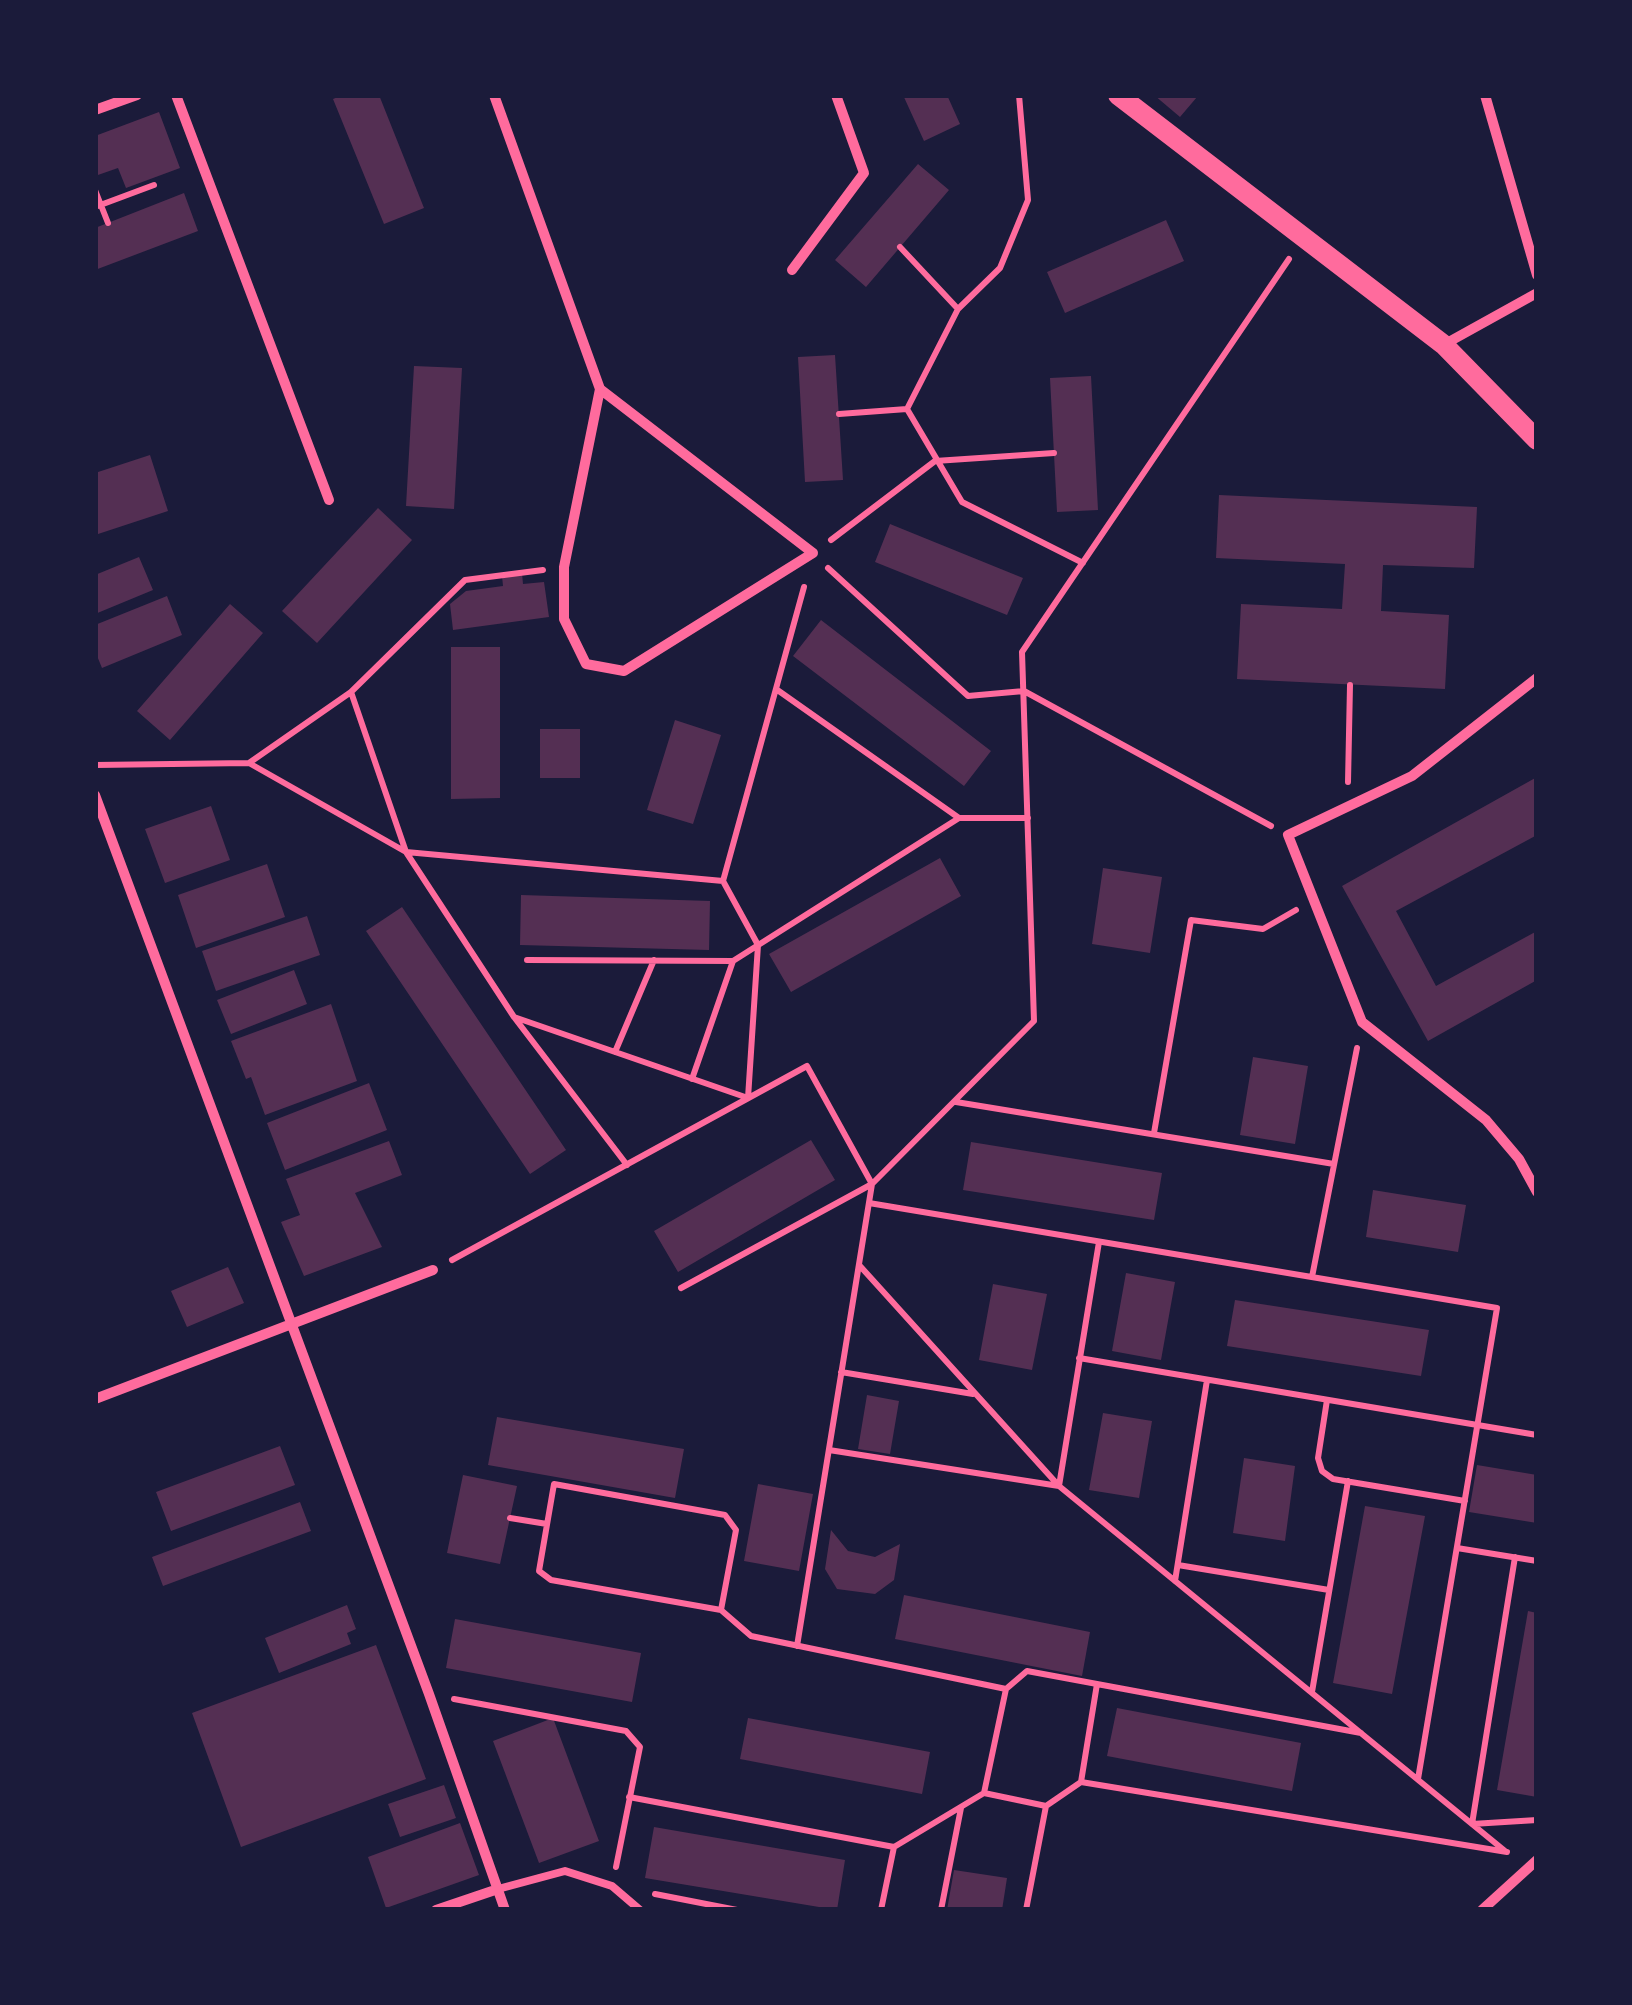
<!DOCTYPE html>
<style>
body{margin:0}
#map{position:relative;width:1632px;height:2005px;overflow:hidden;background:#1b1b3a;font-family:"Fira Sans",sans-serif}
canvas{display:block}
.frame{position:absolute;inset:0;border:98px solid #1b1b3a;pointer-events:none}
</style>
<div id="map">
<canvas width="1632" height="2005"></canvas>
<div class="frame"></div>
</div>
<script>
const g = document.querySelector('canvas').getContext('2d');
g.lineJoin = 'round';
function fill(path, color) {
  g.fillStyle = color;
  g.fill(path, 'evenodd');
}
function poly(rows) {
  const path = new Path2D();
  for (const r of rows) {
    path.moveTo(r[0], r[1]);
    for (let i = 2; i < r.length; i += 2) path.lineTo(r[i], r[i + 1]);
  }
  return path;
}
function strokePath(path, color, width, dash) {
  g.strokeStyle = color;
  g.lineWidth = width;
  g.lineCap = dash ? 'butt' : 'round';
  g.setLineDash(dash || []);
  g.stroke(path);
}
const building = poly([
 [343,95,379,95,424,208,384,224,333,99],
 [903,95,947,95,960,124,924,141],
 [1154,95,1194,95,1197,97,1180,117],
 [159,112,180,168,126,188,118,168,95,176,95,136],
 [918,164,949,190,866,287,835,260],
 [184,193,198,231,95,270,95,228],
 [1166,220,1184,261,1065,313,1047,272],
 [835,355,843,480,805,482,798,357],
 [414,366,462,368,454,509,406,506],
 [1091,376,1098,510,1057,512,1050,378],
 [150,455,168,511,95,535,95,473],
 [1219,495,1477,507,1474,568,1383,565,1381,611,1449,615,1445,689,1237,679,1241,604,1342,609,1345,564,1216,558],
 [378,508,412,540,317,643,282,611],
 [890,524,1023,578,1007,615,875,562],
 [139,557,153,590,95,614,95,575],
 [522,573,523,584,544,582,549,617,453,630,450,604,466,591,503,586,502,576],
 [167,596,182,635,102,668,95,651,95,625],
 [230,604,263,633,170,740,137,711],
 [821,620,991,751,964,786,793,656],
 [451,647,500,647,500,798,451,799],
 [675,720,721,735,693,824,647,810],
 [540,729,580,729,580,778,540,778],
 [1537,777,1537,835,1396,911,1436,986,1537,931,1537,980,1428,1041,1342,886],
 [211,806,230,860,165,883,145,829],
 [940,858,961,896,791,992,769,954],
 [267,864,285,917,196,948,178,895],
 [1103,868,1162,877,1150,953,1092,944],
 [521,895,710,901,709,950,520,945],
 [402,907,566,1150,530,1174,366,931],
 [307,916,320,955,216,991,202,951],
 [294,970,307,1004,231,1034,217,1000],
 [331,1004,357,1081,265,1115,251,1077,246,1079,231,1041],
 [1253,1057,1308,1066,1295,1144,1240,1135],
 [369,1083,387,1130,285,1170,267,1123],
 [811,1140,835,1180,678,1272,654,1231],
 [389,1141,402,1175,355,1193,382,1247,304,1276,281,1222,300,1215,286,1179],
 [971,1142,1162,1173,1154,1220,963,1190],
 [1373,1190,1466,1205,1458,1252,1366,1237],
 [228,1267,244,1303,187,1327,171,1291],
 [1126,1273,1175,1282,1161,1360,1112,1351],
 [993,1284,1047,1294,1032,1370,979,1360],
 [1235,1300,1429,1330,1421,1376,1227,1346],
 [867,1395,899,1401,890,1454,858,1449],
 [1103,1413,1152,1421,1139,1498,1089,1490],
 [497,1417,684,1449,675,1498,488,1465],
 [280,1446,295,1485,171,1531,156,1492],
 [1244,1458,1295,1466,1285,1541,1233,1533],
 [1477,1465,1537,1475,1537,1523,1469,1512],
 [463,1475,517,1486,500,1564,447,1553],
 [758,1484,813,1494,799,1571,744,1561],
 [300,1502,311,1531,163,1586,152,1557],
 [1365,1506,1425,1516,1392,1694,1333,1683],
 [831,1530,848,1551,875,1557,900,1544,894,1580,875,1594,837,1589,825,1569],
 [904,1595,1090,1632,1082,1676,895,1639],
 [347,1605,356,1629,347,1633,351,1644,279,1673,265,1638],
 [1528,1611,1537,1613,1537,1797,1497,1790],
 [455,1619,641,1653,632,1702,446,1668],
 [376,1645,426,1779,241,1847,192,1713],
 [1117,1708,1301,1743,1292,1791,1107,1756],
 [553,1718,599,1841,539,1863,493,1741],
 [748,1718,930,1752,922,1794,740,1759],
 [444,1785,456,1818,400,1837,388,1804],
 [460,1823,479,1875,386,1908,368,1857],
 [654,1827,845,1860,837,1910,645,1878],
 [954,1870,1007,1878,1002,1910,947,1910]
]);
const path = poly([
 [1019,95,1028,200,1000,268,958,309,907,409,962,502,1083,563],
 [95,190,108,223],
 [95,207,154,185],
 [900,247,958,309],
 [839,414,907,409],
 [831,540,935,461,1054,453],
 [828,568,968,696,1024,691,1271,826],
 [776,689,959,818],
 [351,692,406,852,514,1017,627,1165],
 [249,763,406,852,723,881],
 [95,765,249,763,351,692,465,580,543,570],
 [1348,782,1350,685],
 [527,960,733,961],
 [514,1017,748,1098,758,945,723,881,804,587],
 [615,1052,654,960],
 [692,1079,733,961,959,818,1028,818],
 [956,1102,1334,1164],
 [1154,1133,1191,920,1263,929,1296,910],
 [869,1203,1497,1308,1418,1779],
 [452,1260,807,1066,872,1184,681,1288],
 [860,1266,1059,1486,1505,1851],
 [1312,1277,1357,1048],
 [1079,1358,1537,1435],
 [841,1372,973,1394],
 [1327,1400,1318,1458,1322,1471,1333,1479,1465,1501],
 [829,1450,1059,1486,1099,1242],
 [510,1518,547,1524],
 [1457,1548,1537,1561],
 [1515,1557,1472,1824,1537,1820],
 [1178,1565,1329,1590],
 [1175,1581,1207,1380],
 [721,1610,736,1530,725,1515,554,1484,539,1571,551,1580,721,1610,751,1636,1006,1689,1027,1671,1361,1733],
 [797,1646,872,1184,1034,1021,1022,652,1289,259],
 [1312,1692,1348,1481],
 [454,1699,626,1731,640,1747,616,1867],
 [1081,1782,1097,1684],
 [984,1793,1006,1689],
 [629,1797,894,1847,984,1793,1046,1806,1081,1782,1507,1852],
 [655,1894,737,1910],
 [881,1910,894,1847],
 [941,1910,961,1808],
 [1026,1910,1046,1806]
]);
const service = poly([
 [498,1889,565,1871,612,1886,640,1910]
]);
const minor = poly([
 [176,95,329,500],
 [494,95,600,389,564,567,564,619,586,664,624,671,813,553,600,389],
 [1485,95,1537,275],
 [95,110,137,95],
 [792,270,864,173,836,95],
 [1445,344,1537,293],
 [1537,678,1412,776,1288,835,1362,1022,1486,1120,1519,1159,1537,1192],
 [95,795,429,1694,505,1910],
 [95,1399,433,1270],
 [436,1910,498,1889],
 [1482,1910,1537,1860]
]);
const secondary = poly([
 [1118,95,1444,345,1537,440]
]);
fill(building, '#542f53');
strokePath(path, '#ff6b9d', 6);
strokePath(service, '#ff6b9d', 8);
strokePath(minor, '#ff6b9d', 10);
strokePath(secondary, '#ff6b9d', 20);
</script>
